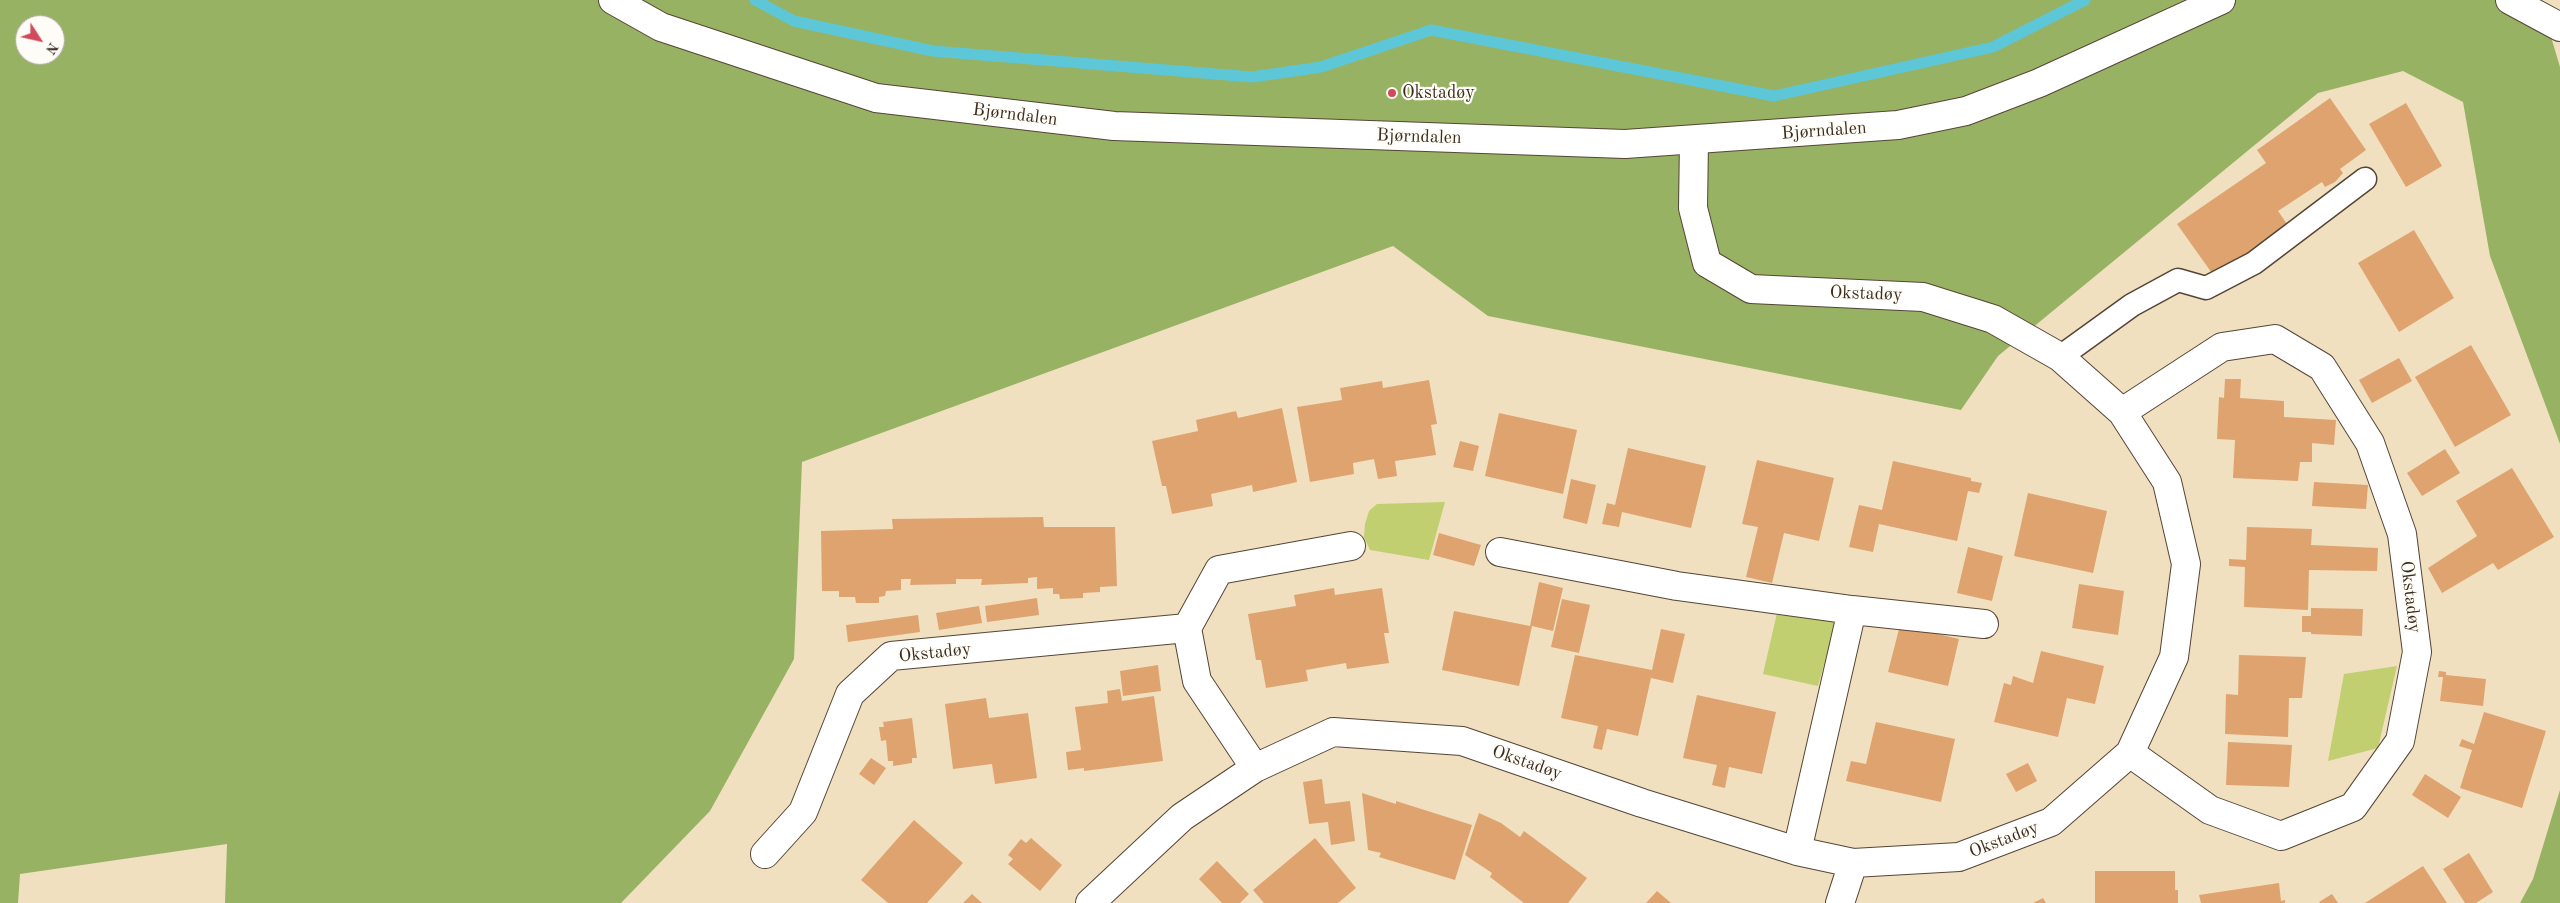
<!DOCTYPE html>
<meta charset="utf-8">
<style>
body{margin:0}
#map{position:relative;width:2560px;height:903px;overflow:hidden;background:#f0e0c0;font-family:"Old Standard TT",serif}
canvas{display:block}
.north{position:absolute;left:15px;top:15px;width:50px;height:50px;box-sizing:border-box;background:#fdfcf7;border:1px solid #afa8a0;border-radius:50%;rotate:125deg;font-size:14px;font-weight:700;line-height:20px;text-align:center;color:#3b2a1e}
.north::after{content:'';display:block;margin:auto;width:18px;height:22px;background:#d1495b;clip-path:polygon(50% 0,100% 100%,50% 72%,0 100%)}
</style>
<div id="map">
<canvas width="2560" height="903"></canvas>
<div class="north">N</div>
</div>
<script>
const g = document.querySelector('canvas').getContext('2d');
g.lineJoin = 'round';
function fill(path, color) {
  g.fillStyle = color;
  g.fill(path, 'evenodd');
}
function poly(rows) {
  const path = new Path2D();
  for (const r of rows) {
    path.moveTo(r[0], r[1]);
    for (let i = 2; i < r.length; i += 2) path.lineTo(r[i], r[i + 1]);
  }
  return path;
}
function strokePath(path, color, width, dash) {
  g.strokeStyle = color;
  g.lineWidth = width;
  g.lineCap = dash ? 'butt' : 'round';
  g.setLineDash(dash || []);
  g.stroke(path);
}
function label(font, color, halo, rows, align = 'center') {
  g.font = font + ' "Old Standard TT",serif';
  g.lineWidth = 4.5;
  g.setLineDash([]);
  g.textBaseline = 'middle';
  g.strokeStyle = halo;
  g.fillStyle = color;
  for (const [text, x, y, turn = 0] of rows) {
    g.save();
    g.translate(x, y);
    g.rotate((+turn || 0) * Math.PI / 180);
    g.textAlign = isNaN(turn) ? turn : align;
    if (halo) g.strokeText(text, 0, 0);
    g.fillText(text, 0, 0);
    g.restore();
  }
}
const green = poly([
 [1445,502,1429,560,1370,550,1364,537,1365,524,1369,511,1377,504],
 [1777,613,1837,619,1818,686,1763,674],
 [2397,666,2378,748,2328,761,2344,674]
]);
const forest = poly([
 [0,0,2540,0,2560,67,2560,444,2490,256,2463,102,2403,71,2318,93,1998,356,1961,410,1488,316,1393,246,802,462,794,659,710,811,621,903,225,903,227,844,20,874,18,903,0,903],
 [25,25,55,25,55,55,25,55],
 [2560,790,2560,903,2520,903,2533,879]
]);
const stream = poly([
 [755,0,794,21,933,51,1252,77,1321,67,1431,30,1774,96,1993,47,2085,0]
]);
const building = poly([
 [2330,98,2366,150,2340,169,2343,173,2335,182,2325,187,2322,182,2278,211,2287,224,2260,244,2264,248,2245,261,2242,257,2214,276,2177,224,2266,163,2257,150],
 [2406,103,2442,166,2406,187,2369,124],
 [2414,230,2454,298,2399,332,2358,263],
 [2471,345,2511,415,2455,447,2415,377],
 [2399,358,2412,381,2372,403,2359,380],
 [2225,379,2241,379,2240,398,2284,401,2284,417,2336,420,2334,445,2312,443,2312,462,2300,462,2298,481,2233,478,2235,440,2217,439,2219,397,2224,398],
 [1429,380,1437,424,1431,425,1436,455,1395,461,1397,476,1378,479,1374,459,1353,463,1354,474,1310,482,1297,407,1342,400,1340,388,1382,381,1383,388],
 [1282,408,1297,482,1253,492,1252,485,1211,494,1213,506,1172,514,1166,486,1162,486,1152,441,1198,431,1196,420,1236,411,1238,418],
 [1499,413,1577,430,1563,494,1485,476],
 [1460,441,1479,446,1473,471,1453,467],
 [1628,448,1706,466,1691,528,1622,512,1619,527,1602,524,1607,503,1615,505],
 [2445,449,2460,473,2422,496,2407,473],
 [1757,460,1834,478,1819,541,1784,533,1772,583,1746,577,1758,527,1742,524],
 [1893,461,1971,478,1971,481,1982,483,1979,493,1968,491,1957,541,1879,524,1873,552,1849,547,1859,505,1882,510],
 [2512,468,2554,537,2498,570,2493,563,2442,593,2428,568,2477,536,2456,501],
 [1571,479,1596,485,1587,524,1563,518],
 [2314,482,2368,485,2366,509,2312,506],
 [2028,493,2107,511,2093,573,2014,556],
 [1043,517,1044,527,1115,527,1117,586,1100,587,1100,592,1083,593,1083,598,1060,599,1059,594,1053,594,1053,588,1037,589,1037,577,1028,578,1028,583,981,585,982,579,956,579,956,584,910,585,911,579,901,579,901,590,886,591,885,596,879,597,879,603,856,603,855,597,839,597,839,591,822,591,821,531,893,529,892,519],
 [2247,527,2312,529,2311,545,2378,548,2377,571,2309,570,2308,610,2244,607,2245,567,2229,566,2229,559,2246,560],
 [1439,533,1481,545,1474,566,1433,555],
 [1968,547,2003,556,1992,601,1957,593],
 [1539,582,1563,588,1553,631,1532,626,1519,686,1442,670,1454,611,1530,626],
 [2079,584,2124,591,2118,635,2072,628],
 [1334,588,1335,595,1382,588,1389,633,1384,633,1389,663,1347,669,1346,663,1306,670,1308,681,1266,688,1261,660,1256,660,1248,614,1296,606,1294,595],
 [1037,598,1039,615,987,622,985,606],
 [1562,599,1590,605,1579,653,1551,647],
 [979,606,982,623,939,630,936,613],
 [2311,608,2363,609,2362,636,2311,634,2311,632,2302,632,2302,616,2311,616],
 [918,615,920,632,848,642,846,625],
 [1900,625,1959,639,1948,686,1888,672],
 [1661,629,1685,634,1673,683,1651,678,1638,736,1607,729,1602,750,1593,748,1598,726,1561,718,1575,655,1652,670],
 [2041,651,2104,666,2095,704,2067,698,2058,737,1994,722,2004,683,2011,685,2013,676,2033,683],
 [2239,655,2306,657,2302,698,2289,698,2288,737,2225,734,2226,694,2238,695],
 [1158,665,1161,691,1123,696,1120,671],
 [2439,671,2446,672,2446,675,2486,679,2483,706,2440,701,2443,677,2438,677],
 [1120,689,1122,701,1154,696,1163,761,1084,771,1084,768,1068,770,1066,752,1081,750,1075,707,1108,703,1107,691],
 [1697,695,1776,712,1762,774,1729,767,1725,788,1712,785,1717,765,1683,758],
 [986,698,989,718,1028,713,1037,778,995,784,992,764,953,769,945,704],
 [2484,712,2546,731,2522,808,2460,788,2472,750,2459,746,2462,739,2474,744],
 [912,718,917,758,912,758,912,763,893,766,893,761,888,761,886,740,881,741,879,727,884,727,883,722],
 [1876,722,1955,739,1941,802,1846,781,1851,761,1866,764],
 [2228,742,2292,745,2289,787,2226,785],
 [871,758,886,768,874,785,859,774],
 [2028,763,2037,781,2016,792,2006,774],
 [2425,774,2461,797,2448,818,2412,795],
 [1322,779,1325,804,1350,801,1355,841,1331,845,1328,822,1309,824,1303,782],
 [1362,793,1396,804,1396,801,1472,825,1455,880,1379,857,1381,853,1368,850],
 [1479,813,1501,823,1520,837,1524,831,1587,878,1568,903,1524,903,1490,877,1492,873,1465,855],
 [914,820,963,863,927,903,888,903,861,880],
 [1031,838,1062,865,1040,891,1008,864,1013,859,1008,855,1021,839,1026,843],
 [1315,838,1356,888,1338,903,1264,903,1253,890],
 [2469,853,2493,892,2476,903,2465,903,2443,869],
 [1217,861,1249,894,1240,903,1222,903,1199,879],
 [2423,866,2447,903,2365,903,2390,887],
 [2095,871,2175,871,2175,890,2178,890,2178,903,2095,903],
 [2279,883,2281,901,2285,900,2285,903,2201,903,2199,895],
 [1657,891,1671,903,1646,903],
 [972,894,982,903,963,903],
 [2332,894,2338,903,2320,903,2319,902],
 [2043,898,2046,903,2033,903]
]);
const service = poly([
 [2060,357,2132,305,2178,280,2206,288,2254,263,2365,179]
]);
const minor = poly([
 [2122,412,2222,347,2275,339,2322,367,2370,443,2402,534,2417,652,2400,741,2353,807,2281,836,2210,810,2130,753],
 [1500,552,1677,586,1852,610,1984,624],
 [1255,768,1197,681,1187,628,1219,570,1351,546],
 [1797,851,1852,610],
 [765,854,803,812,850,694,891,656,1187,628],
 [1090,903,1182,817,1255,768,1333,732,1462,741,1642,803,1797,851,1853,863,1959,857,2051,822,2130,753,2174,657,2186,564,2167,482,2122,412,2060,357,1993,319,1923,297,1751,289,1707,263,1693,208,1694,141],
 [1840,903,1853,863]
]);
const secondary = poly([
 [613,0,661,27,876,98,1114,126,1625,144,1898,125,1966,111,2039,83,2221,0],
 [2510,0,2560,27]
]);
const markers = [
 [1392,93,5,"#d1495b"]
];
const poiNames = [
 ["Okstadøy",1402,93]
];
const streetNames = [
 ["Bjørndalen",1015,115,7],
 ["Bjørndalen",1824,131,-4],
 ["Bjørndalen",1419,137,2],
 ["Okstadøy",1866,294,2],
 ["Okstadøy",2410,597,83],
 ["Okstadøy",935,653,-6],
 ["Okstadøy",1527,763,19],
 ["Okstadøy",2004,840,-21]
];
fill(green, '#c1cf71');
fill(forest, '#98b263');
strokePath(stream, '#5dc7d8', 11);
fill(building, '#dfa36f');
strokePath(service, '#564536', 25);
strokePath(minor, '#564536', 30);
strokePath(secondary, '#564536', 30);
strokePath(service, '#fff', 22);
strokePath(minor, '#fff', 28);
strokePath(secondary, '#fff', 28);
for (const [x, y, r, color] of markers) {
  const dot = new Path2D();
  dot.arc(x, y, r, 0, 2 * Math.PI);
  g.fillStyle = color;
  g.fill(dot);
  strokePath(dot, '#fdfcf7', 2);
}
label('18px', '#3b2a1e', '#fdfcf7', poiNames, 'left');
label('18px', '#3b2a1e', '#fdfcf7', streetNames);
</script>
